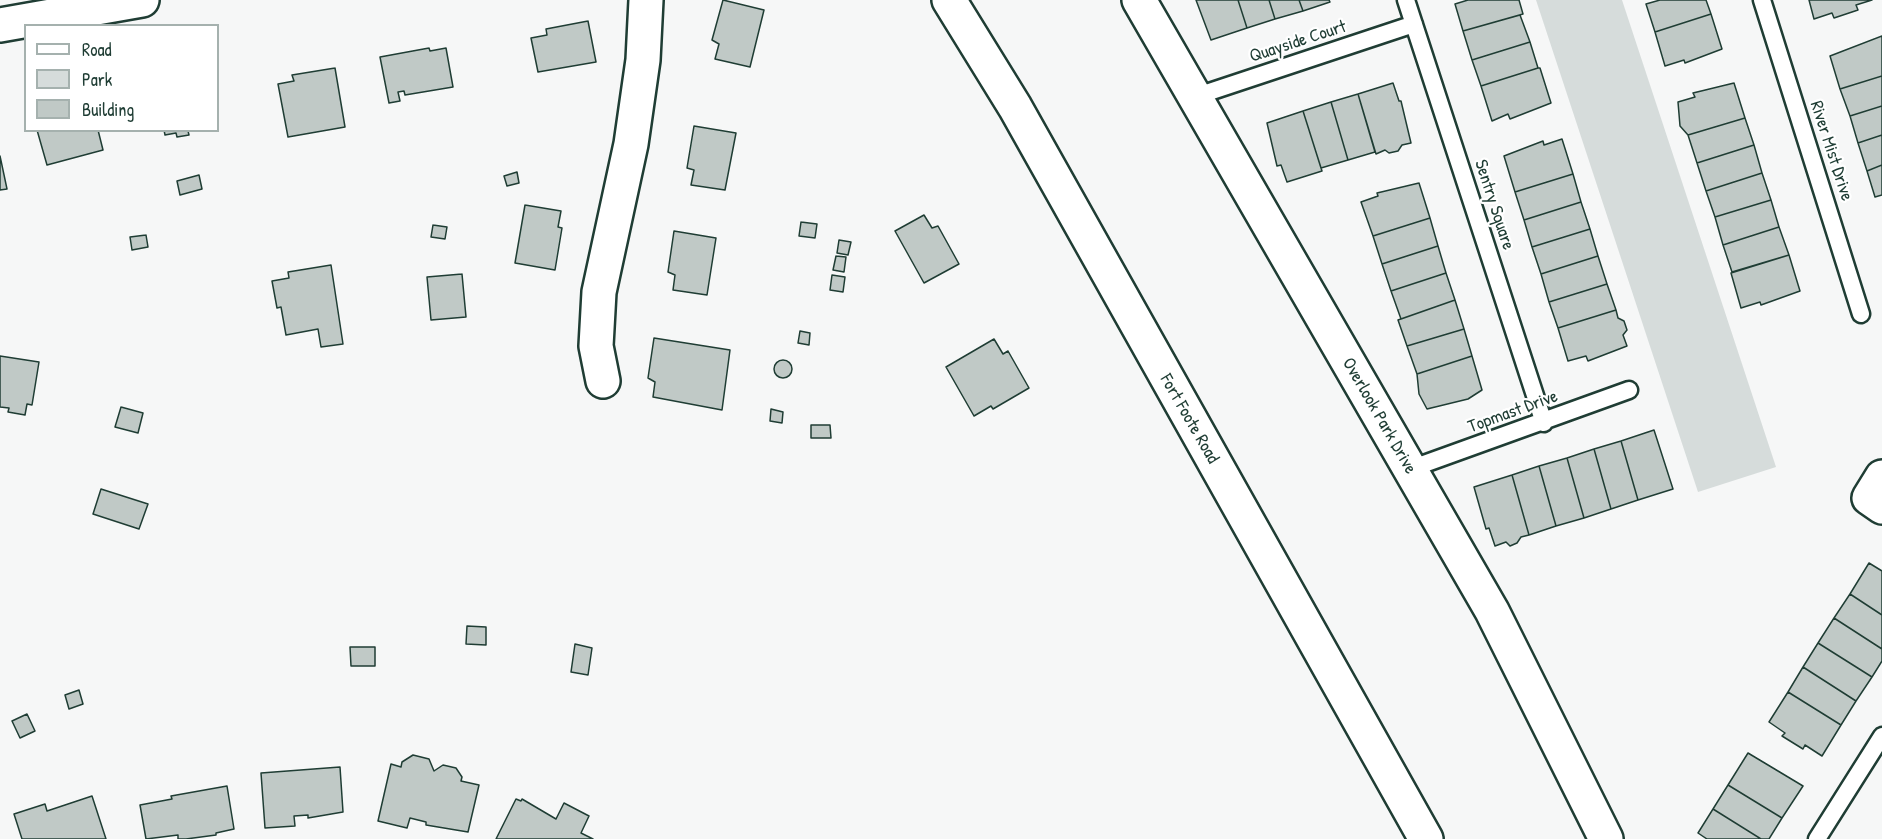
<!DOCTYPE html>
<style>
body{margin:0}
#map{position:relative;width:1882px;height:839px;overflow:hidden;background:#f6f7f7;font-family:"Patrick Hand",sans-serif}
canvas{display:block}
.legend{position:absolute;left:24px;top:24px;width:195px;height:108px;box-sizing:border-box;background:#fff;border:2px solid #a5b1ae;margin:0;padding:8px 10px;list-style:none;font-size:18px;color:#1f3d34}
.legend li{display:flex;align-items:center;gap:12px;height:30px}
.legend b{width:30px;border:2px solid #a5b1ae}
</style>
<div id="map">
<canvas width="1882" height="839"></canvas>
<ul class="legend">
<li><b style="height:8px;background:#fff"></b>Road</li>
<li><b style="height:16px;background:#d6dcdb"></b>Park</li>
<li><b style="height:16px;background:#c0c9c6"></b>Building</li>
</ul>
</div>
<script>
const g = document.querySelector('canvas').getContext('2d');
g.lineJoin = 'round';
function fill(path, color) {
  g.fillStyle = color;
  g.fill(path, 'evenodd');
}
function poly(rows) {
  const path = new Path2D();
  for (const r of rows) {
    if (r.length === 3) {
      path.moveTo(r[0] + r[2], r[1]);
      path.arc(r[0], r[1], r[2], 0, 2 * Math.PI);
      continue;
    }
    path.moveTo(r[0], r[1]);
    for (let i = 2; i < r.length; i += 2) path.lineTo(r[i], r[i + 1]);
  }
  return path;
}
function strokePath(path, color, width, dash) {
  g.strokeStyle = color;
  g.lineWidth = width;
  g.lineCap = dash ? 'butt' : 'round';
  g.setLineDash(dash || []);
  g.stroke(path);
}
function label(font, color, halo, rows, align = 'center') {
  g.font = font + ' "Patrick Hand",sans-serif';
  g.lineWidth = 4.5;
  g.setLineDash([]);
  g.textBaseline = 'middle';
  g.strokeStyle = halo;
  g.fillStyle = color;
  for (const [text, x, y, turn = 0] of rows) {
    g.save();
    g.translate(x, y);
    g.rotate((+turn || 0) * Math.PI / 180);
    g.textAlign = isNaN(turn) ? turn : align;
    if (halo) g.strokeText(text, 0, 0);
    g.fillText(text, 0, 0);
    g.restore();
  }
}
const green = poly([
 [1536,0,1622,0,1776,467,1698,492]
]);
const building = poly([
 [723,0,764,10,750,67,715,59,719,44,712,40,723,0],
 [1196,0,1238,0,1247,28,1211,40,1196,0],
 [1238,0,1269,0,1275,19,1247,28,1238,0],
 [1269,0,1299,0,1303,11,1275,19,1269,0],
 [1299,0,1329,0,1330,2,1303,11,1299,0],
 [1468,0,1519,0,1523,14,1463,31,1455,4,1468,0],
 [1660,0,1706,0,1711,14,1655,32,1646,4,1660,0],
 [1809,0,1872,0,1856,5,1858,10,1834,18,1832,13,1814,19,1809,0],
 [1711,14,1722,49,1685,63,1684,60,1665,66,1655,32,1711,14],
 [1520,15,1530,42,1472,60,1463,31,1520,15],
 [588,21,596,62,538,72,531,38,547,35,546,29,588,21],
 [1882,36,1882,76,1840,89,1830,56,1882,36],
 [1530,42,1538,68,1481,86,1472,60,1530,42],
 [429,48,430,51,446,48,453,87,405,95,404,91,398,92,400,101,389,103,380,57,429,48],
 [335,68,345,127,288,137,278,84,294,81,292,75,335,68],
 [1538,68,1540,68,1551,103,1510,119,1508,114,1492,121,1481,86,1538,68],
 [1882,76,1882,106,1850,116,1840,89,1882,76],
 [1393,83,1399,101,1401,101,1411,143,1402,145,1398,151,1389,153,1385,150,1376,154,1358,94,1393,83],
 [1734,83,1745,118,1688,135,1680,126,1678,102,1695,97,1693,93,1734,83],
 [1358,94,1375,152,1348,160,1331,102,1358,94],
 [1331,102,1348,160,1321,168,1303,111,1331,102],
 [1882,106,1882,135,1858,143,1850,116,1882,106],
 [1303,111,1322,171,1287,182,1281,165,1277,166,1267,123,1303,111],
 [1745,118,1754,145,1697,163,1688,135,1745,118],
 [694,126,736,133,725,190,691,185,694,170,687,168,694,126],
 [37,130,98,130,103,150,47,165,37,130],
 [164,130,193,130,188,131,189,135,177,137,176,133,165,135,164,130],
 [1882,135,1882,165,1867,171,1858,143,1882,135],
 [1562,139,1573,174,1515,192,1504,156,1543,141,1544,145,1562,139],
 [1754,145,1762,173,1706,191,1697,163,1754,145],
 [0,156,7,189,0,190,0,156],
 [1882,165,1882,195,1875,197,1867,171,1882,165],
 [517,172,519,183,507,186,504,176,517,172],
 [1762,173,1771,200,1715,217,1706,191,1762,173],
 [1573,174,1581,202,1524,220,1515,192,1573,174],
 [199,175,202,189,180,195,177,181,199,175],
 [1419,183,1430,218,1373,236,1361,202,1378,196,1377,193,1419,183],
 [1771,200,1779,227,1723,245,1715,217,1771,200],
 [1581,202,1590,229,1532,247,1524,220,1581,202],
 [525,205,561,211,558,227,562,228,555,270,515,263,525,205],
 [924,215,932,228,938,226,959,264,924,283,895,231,924,215],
 [1430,218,1438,246,1382,264,1373,236,1430,218],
 [801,222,817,224,815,238,799,236,801,222],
 [433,225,447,227,445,239,431,237,433,225],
 [1779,227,1789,255,1732,272,1723,245,1779,227],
 [1590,229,1598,256,1541,274,1532,247,1590,229],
 [674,231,716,238,707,295,673,290,675,275,668,272,674,231],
 [146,235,148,247,132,250,130,237,146,235],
 [839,240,851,242,848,255,837,253,839,240],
 [1438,246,1446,273,1391,291,1382,264,1438,246],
 [1789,255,1800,291,1761,305,1760,302,1741,308,1731,273,1789,255],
 [836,256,846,257,844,272,833,270,836,256],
 [1598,256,1607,284,1549,302,1541,274,1598,256],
 [331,265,343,344,321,347,318,329,286,335,281,307,277,308,272,281,289,278,288,272,331,265],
 [1446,273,1455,300,1401,319,1391,291,1446,273],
 [462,274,466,317,431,320,427,277,462,274],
 [832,275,845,277,843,292,830,290,832,275],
 [1607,284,1616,310,1558,328,1549,302,1607,284],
 [1455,300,1464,329,1407,346,1398,320,1455,300],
 [1616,310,1618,318,1624,321,1627,330,1623,335,1627,346,1588,361,1586,356,1568,361,1558,328,1616,310],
 [1464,329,1472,356,1417,374,1407,346,1464,329],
 [800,331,810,333,809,345,798,343,800,331],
 [654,338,730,350,722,410,653,397,655,382,648,378,654,338],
 [994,339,1003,354,1008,351,1029,388,993,409,991,406,974,416,946,367,994,339],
 [0,356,39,362,32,405,27,404,25,415,8,412,9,408,0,407,0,356],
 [1472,356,1482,390,1468,399,1427,409,1419,394,1417,374,1472,356],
 [783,369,9],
 [121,407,143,413,138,433,115,427,121,407],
 [771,409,783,412,782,423,770,421,771,409],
 [811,425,830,425,831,438,811,438,811,425],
 [1654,430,1673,489,1638,500,1621,441,1654,430],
 [1621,441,1638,500,1611,509,1594,449,1621,441],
 [1594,449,1611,509,1584,518,1567,458,1594,449],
 [1567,458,1584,518,1556,526,1539,466,1567,458],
 [1539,466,1556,526,1529,535,1512,475,1539,466],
 [1512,475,1529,535,1521,537,1517,543,1510,546,1506,542,1495,546,1489,528,1486,529,1474,487,1512,475],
 [101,489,148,504,139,529,93,514,101,489],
 [1869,563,1882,571,1882,615,1850,594,1869,563],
 [1850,594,1882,615,1882,649,1834,618,1850,594],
 [1834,618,1882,649,1882,661,1872,677,1818,643,1834,618],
 [467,626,486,627,486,645,466,644,467,626],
 [1818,643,1872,677,1856,701,1803,667,1818,643],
 [575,644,592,648,588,675,571,672,575,644],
 [350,647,375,647,375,666,351,666,350,647],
 [1803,667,1856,701,1841,725,1788,692,1803,667],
 [79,690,83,704,69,709,65,695,79,690],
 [1788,692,1841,725,1822,756,1805,745,1803,749,1782,736,1785,733,1769,722,1788,692],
 [27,714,35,731,20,738,12,721,27,714],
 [1748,753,1803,786,1782,818,1728,785,1748,753],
 [413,755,429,759,434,771,443,765,456,768,462,777,461,781,479,785,468,832,426,825,426,822,410,818,407,828,378,821,391,764,401,767,402,762,413,755],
 [340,767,343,812,308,818,308,815,294,816,295,826,265,828,261,773,340,767],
 [1728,785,1782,818,1769,839,1761,839,1713,809,1728,785],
 [227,786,234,829,216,833,216,835,186,839,178,839,178,835,146,839,140,805,172,799,171,796,227,786],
 [92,796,106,839,22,839,14,814,45,804,47,811,92,796],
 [516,799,521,801,522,799,556,819,564,803,589,816,581,833,593,839,496,839,516,799],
 [1713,809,1761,839,1707,839,1698,833,1713,809]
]);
const service = poly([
 [1406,0,1544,423],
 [1762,0,1861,314],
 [1194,97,1414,24],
 [1410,469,1629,390],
 [1817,839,1882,736]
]);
const minor = poly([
 [1139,0,1492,611,1606,839],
 [603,381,596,346,599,292,631,144,643,60,646,0],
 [1882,477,1869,498,1882,507]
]);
const tertiary = poly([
 [949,0,1015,107,1426,839],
 [0,25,142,0]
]);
const streetNames = [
 ["Quayside Court",1298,42,-18],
 ["River Mist Drive",1831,151,72],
 ["Sentry Square",1494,205,72],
 ["Topmast Drive",1513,412,-20],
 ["Overlook Park Drive",1379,416,60],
 ["Fort Foote Road",1189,419,60]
];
fill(green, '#d6dcdb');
fill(building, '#c0c9c6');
strokePath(building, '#1f3d34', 1.5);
strokePath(service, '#1f3d34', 21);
strokePath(minor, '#1f3d34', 38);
strokePath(tertiary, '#1f3d34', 38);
strokePath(service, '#fff', 16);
strokePath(minor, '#fff', 33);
strokePath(tertiary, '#fff', 33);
label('18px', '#1f3d34', '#fff', streetNames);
</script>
